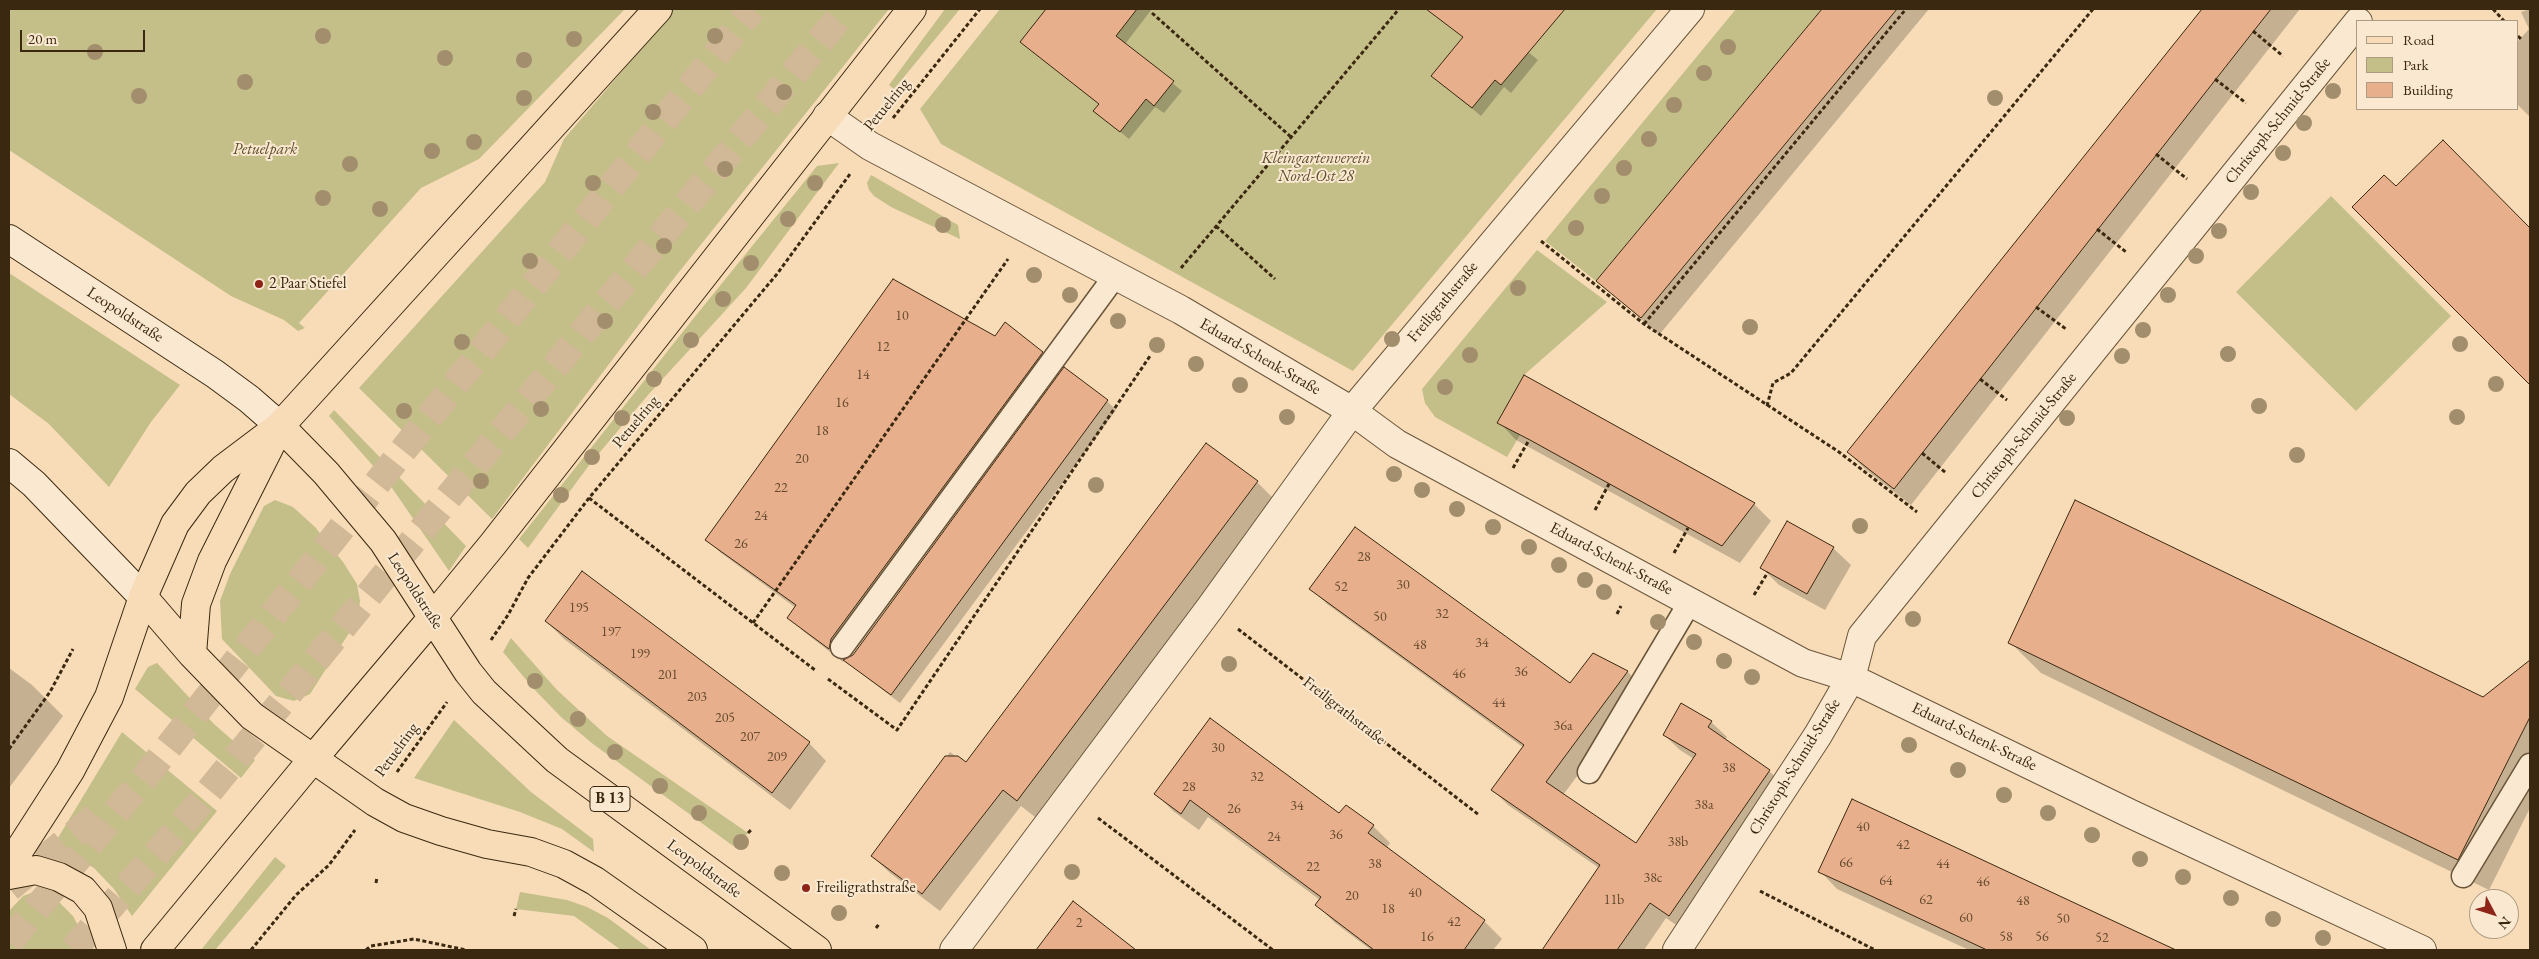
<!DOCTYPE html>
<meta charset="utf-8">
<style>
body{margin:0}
#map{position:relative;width:2539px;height:959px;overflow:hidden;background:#f7dcb7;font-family:"EB Garamond",serif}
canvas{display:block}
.frame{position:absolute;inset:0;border:10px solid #3b2810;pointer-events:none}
.legend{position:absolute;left:2356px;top:20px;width:162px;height:90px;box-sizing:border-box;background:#fae8d0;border:1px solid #ae9b83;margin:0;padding:6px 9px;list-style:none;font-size:15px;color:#3b2810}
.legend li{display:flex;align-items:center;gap:10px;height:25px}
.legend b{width:25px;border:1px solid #ae9b83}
.north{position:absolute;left:2469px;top:889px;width:50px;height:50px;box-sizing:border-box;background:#fae8d0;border:1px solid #ae9b83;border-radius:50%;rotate:130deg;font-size:14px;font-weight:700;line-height:20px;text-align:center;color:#3b2810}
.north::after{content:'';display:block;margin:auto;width:18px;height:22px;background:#8f2418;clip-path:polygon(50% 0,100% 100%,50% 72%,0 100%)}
.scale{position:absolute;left:20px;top:30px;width:125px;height:22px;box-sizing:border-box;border:2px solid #3b2810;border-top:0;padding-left:6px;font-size:15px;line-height:18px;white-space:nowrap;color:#3b2810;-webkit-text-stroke:4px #fae8d0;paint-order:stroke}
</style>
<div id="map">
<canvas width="2539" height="959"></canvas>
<div class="frame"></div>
<ul class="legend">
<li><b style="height:6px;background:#f7dcb7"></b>Road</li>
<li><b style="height:14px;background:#c4be89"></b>Park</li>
<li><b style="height:14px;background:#e7af8b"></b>Building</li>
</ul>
<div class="north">N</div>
<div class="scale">20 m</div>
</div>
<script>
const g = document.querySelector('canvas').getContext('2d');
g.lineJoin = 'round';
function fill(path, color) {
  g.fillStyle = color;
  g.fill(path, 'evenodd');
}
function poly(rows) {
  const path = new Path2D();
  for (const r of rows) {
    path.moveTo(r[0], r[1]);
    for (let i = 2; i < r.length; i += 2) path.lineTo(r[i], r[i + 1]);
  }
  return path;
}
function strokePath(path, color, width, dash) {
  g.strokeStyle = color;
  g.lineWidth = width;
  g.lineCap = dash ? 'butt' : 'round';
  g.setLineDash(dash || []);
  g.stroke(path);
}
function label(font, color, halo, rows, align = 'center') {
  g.font = font + ' "EB Garamond",serif';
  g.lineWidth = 4;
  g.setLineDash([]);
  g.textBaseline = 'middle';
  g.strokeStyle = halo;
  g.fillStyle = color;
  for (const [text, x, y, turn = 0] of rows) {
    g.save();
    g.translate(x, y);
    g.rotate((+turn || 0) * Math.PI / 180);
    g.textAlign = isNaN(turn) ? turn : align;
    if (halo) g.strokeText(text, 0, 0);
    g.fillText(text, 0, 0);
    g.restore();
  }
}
const green = poly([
 [9,9,625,9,479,159,421,188,299,323,305,328,298,331,284,320,231,296,9,150],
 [666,9,889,9,671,282,492,519,359,388,545,182,564,139,672,13],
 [945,9,960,9,894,89,889,85],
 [1000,9,1657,9,1353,371,941,144,920,109],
 [1736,9,1822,9,1596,281,1545,241],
 [839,163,746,288,648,395,590,464,528,548,519,539,689,324,817,166],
 [871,175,958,225,960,239,891,207,874,196,869,190,867,183],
 [2331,196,2451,316,2356,411,2236,292],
 [1537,250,1607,302,1524,375,1498,422,1520,435,1507,457,1435,417,1425,403,1422,389],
 [9,273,180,385,151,422,109,487,49,424,9,394],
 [334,410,466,546,449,571,390,485,329,416],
 [275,500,293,507,315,527,343,562,357,584,360,601,358,619,310,694,294,701,276,696,222,639,220,601,230,574,264,506],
 [511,638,557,690,607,736,748,833,736,848,593,744,561,717,533,688,503,652],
 [157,663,214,724,255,760,241,778,135,689,148,667],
 [454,720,531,792,593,839,594,852,562,829,520,812,414,778],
 [122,732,217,811,132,916,114,889,94,868,74,857,50,851],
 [275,857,286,866,215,950,201,950],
 [34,892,58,901,73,916,82,933,82,950,9,950,9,911,23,896],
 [520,892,567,900,587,907,608,918,651,950,621,950,574,916,516,909]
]);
const shadow = poly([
 [1084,9,1152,9,1125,44,1182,91,1164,113,1155,107,1129,139,1095,111,1100,105,1045,60],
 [1824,9,1929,9,1659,335,1598,281],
 [2203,9,2213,9,2219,13,2222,9,2300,9,1911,505,1865,469,1848,452],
 [2530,9,2530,117,2518,105,2518,41,2529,29,2521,12],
 [1483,15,1538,60,1511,93,1504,87,1481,116,1432,76],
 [2443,142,2530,229,2530,384,2354,207,2396,188],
 [995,338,1042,353,1056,366,845,653,843,662,803,631,789,617,796,608,721,553,707,540],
 [1107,401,1116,410,900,703,854,668,845,660,853,656],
 [1499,422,1754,504,1771,521,1740,563,1516,440],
 [1257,482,1274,499,1035,817,1021,806,940,911,890,873,872,856,950,752,966,764],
 [1833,548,1851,565,1825,610,1779,585,1762,568],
 [583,573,809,743,826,761,790,810,564,639,546,621],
 [1311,588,1571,685,1594,654,1628,672,1643,688,1563,795,1636,844,1694,759,1680,750,1664,735,1711,722,1727,737,1725,740,1769,771,1785,786,1685,931,1666,918,1644,950,1543,950,1599,868,1508,805,1493,790,1524,748,1327,604],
 [2010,642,2483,699,2530,661,2530,808,2489,890,2041,673],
 [9,668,32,685,63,716,9,788],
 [1156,794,1340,815,1373,826,1390,843,1386,849,1484,921,1502,939,1493,950,1371,950,1334,922,1317,905,1320,900,1208,817,1199,830,1173,811],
 [1852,801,2174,950,1969,950,1837,889,1820,871],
 [1073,903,1136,950,1038,950]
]);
const building = poly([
 [1046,9,1137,9,1116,36,1174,81,1154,106,1146,99,1120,132,1093,111,1099,104,1020,42,1046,9],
 [1426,9,1565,9,1501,85,1495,80,1472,108,1431,76,1463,37,1426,9],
 [1822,9,1897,9,1641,318,1596,281,1822,9],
 [2202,9,2271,9,1894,489,1847,452,2202,9],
 [2443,140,2530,228,2530,385,2352,207,2384,175,2396,186,2443,140],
 [893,279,995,336,1005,322,1043,352,831,639,829,649,787,618,796,605,705,540,893,279],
 [1064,367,1108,400,891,695,843,660,853,655,1064,367],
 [1524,375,1755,503,1722,546,1530,440,1497,423,1524,375],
 [1206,443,1258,481,1017,801,1003,790,922,894,871,856,945,756,958,756,966,762,1206,443],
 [2075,500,2483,697,2530,660,2530,717,2458,860,2008,643,2075,500],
 [1787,521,1834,547,1807,594,1760,568,1787,521],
 [1355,527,1570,683,1593,653,1628,671,1546,782,1636,843,1696,754,1663,735,1681,703,1712,721,1708,727,1770,770,1669,916,1650,903,1617,950,1542,950,1600,865,1491,790,1524,745,1309,589,1355,527],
 [582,571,810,742,772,793,545,621,582,571],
 [1210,718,1339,813,1346,805,1374,825,1368,833,1485,920,1464,950,1374,950,1315,905,1321,897,1190,800,1181,814,1154,794,1210,718],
 [1852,799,2079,905,2176,950,1987,950,1869,895,1818,872,1852,799],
 [1073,901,1136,950,1036,950,1073,901]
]);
const highwayTunnel = poly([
 [9,888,99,814],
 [9,942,148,773,752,9],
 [73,950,189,816,846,9]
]);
const path = poly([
 [2493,9,2504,21],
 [1152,13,1291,137],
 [2253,31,2283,56],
 [2518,36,2521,39],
 [2215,79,2246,103],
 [893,118,980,9],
 [2156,154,2187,179],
 [1216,226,1275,279],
 [2097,229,2126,252],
 [1541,241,1644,324,1839,452,1917,512],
 [1181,268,1399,9],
 [2036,307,2066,329],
 [1644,324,1906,9],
 [1980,379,2007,400],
 [1767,406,1773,383,1791,373,2093,9],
 [1922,453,1946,473],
 [1513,468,1529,440],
 [589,498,815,670],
 [1595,510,1609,484],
 [1674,553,1688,528],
 [1754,595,1768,572],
 [1617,614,1621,606],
 [753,623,1008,259],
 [1238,629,1479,815],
 [491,640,508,615,528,578,589,498,777,274,850,174],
 [828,679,897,730,1150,356],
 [9,749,50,692,73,649],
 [397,772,447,702],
 [1098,818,1273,950],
 [748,833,751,830],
 [376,883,377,877],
 [1760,891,1875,950],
 [514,916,516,909],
 [876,928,879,924],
 [251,950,296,895,329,865,355,830],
 [366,950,371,946,414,939,466,950]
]);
const lane = poly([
 [842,647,1115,276],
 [1589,772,1690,602],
 [2463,876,2530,765]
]);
const street = poly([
 [827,116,870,146,1181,310,1352,411,1397,444,1803,663,1851,678,2131,814,2422,950],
 [954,950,1210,608,1352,411,1690,9],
 [1677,950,1818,735,1851,678,1862,636,2358,22]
]);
const secondary = poly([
 [9,239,215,374,249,399,280,426],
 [9,463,34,484,143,597]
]);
const primary = poly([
 [143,597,192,654,252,716,375,802,404,818,441,831,487,844,531,852,564,864,595,881,693,950],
 [192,654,196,604,212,561,280,426,326,473,383,541,468,672,484,692,557,760,817,950],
 [312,760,433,617]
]);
const highway = poly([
 [433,617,493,544,912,9],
 [9,866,70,771,109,697,143,597,175,524,198,493,223,469,280,426,658,9],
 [9,875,36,870,59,877,83,890,98,908,112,950],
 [155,950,312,760]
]);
const trees = [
 [323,36],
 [715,36],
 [574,39],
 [1728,47],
 [95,52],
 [445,58],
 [524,60],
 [1704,73],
 [245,82],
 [2333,91],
 [784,92],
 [139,96],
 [524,98],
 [1995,98],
 [1674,105],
 [653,112],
 [2304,123],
 [1649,139],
 [474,142],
 [432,151],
 [2283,153],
 [350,164],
 [1624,168],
 [725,169],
 [593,183],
 [815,183],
 [2251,192],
 [1602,196],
 [323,198],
 [380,209],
 [788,219],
 [943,225],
 [1576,228],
 [2219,231],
 [664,246],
 [2196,256],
 [530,261],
 [751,263],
 [1034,275],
 [1518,288],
 [1070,295],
 [2168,295],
 [723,299],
 [605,321],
 [1118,321],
 [1750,327],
 [2143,330],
 [1392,339],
 [691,340],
 [462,342],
 [2460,344],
 [1157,345],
 [2228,354],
 [1470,355],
 [2122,356],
 [1196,364],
 [654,379],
 [2496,384],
 [1240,385],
 [1445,387],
 [2259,406],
 [541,409],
 [404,411],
 [1287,417],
 [2457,417],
 [622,418],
 [2067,418],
 [2297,455],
 [592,457],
 [1394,474],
 [481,481],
 [1096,485],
 [1422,490],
 [561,495],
 [1457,509],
 [1860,526],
 [1493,527],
 [1529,547],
 [1559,565],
 [1585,580],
 [1604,592],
 [1913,619],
 [1658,622],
 [1694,642],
 [1724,661],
 [1229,664],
 [1752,677],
 [535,681],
 [578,719],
 [1909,745],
 [615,752],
 [1958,770],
 [660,786],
 [2004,795],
 [699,813],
 [2048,813],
 [2092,835],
 [741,842],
 [2140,859],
 [1072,872],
 [782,873],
 [2183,877],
 [2231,898],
 [839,913],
 [2273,919],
 [2323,938]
];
const markers = [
 [259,284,5,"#8f2418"],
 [806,888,5,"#8f2418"]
];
const numberNames = [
 ["10",902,316],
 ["12",883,347],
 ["14",863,375],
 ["16",842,403],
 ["18",822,431],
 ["20",802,459],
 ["22",781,488],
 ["24",761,516],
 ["26",741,544],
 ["28",1364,557],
 ["30",1403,585],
 ["52",1341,587],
 ["195",579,608],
 ["32",1442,614],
 ["50",1380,617],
 ["197",611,632],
 ["34",1482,643],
 ["48",1420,645],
 ["199",640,654],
 ["36",1521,672],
 ["46",1459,674],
 ["201",668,675],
 ["203",697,697],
 ["44",1499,703],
 ["205",725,718],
 ["36a",1563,726],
 ["207",750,737],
 ["30",1218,748],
 ["209",777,757],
 ["38",1729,768],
 ["32",1257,777],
 ["28",1189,787],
 ["38a",1704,805],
 ["34",1297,806],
 ["26",1234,809],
 ["40",1863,827],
 ["36",1336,835],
 ["24",1274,837],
 ["38b",1678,842],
 ["42",1903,845],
 ["66",1846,863],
 ["38",1375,864],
 ["44",1943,864],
 ["22",1313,867],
 ["38c",1653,878],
 ["64",1886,881],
 ["46",1983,882],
 ["40",1415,893],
 ["20",1352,896],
 ["11b",1614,900],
 ["62",1926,900],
 ["48",2023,901],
 ["18",1388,909],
 ["60",1966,918],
 ["50",2063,919],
 ["42",1454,922],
 ["2",1079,923],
 ["16",1427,937],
 ["58",2006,937],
 ["56",2042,937],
 ["52",2102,938]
];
const shields = [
 [610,799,40]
];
const shieldNames = [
 ["B 13",610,799]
];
const streetNames = [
 ["Petuelring",887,105,-51],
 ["Christoph-Schmid-Straße",2278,121,-51],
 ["Freiligrathstraße",1443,302,-50],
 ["Leopoldstraße",125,315,33],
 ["Eduard-Schenk-Straße",1260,357,30],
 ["Petuelring",636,422,-50],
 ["Christoph-Schmid-Straße",2024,436,-51],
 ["Eduard-Schenk-Straße",1611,559,28],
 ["Leopoldstraße",415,591,57],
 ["Freiligrathstraße",1344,711,38],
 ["Eduard-Schenk-Straße",1974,737,26],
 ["Petuelring",397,750,-54],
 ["Christoph-Schmid-Straße",1795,767,-58],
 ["Leopoldstraße",704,869,36]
];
const parkNames = [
 ["Petuelpark",265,150],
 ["Kleingartenverein",1316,159],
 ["Nord-Ost 28",1316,177]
];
const poiNames = [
 ["2 Paar Stiefel",269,284],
 ["Freiligrathstraße",816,888]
];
fill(green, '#c4be89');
fill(shadow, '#0003');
fill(building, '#e7af8b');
strokePath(building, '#3b2810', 1);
strokePath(highwayTunnel, '#d1b896', 28, [28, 14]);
strokePath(lane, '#6a553a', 25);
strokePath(street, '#6a553a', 30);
strokePath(secondary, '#3b2810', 30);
strokePath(primary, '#3b2810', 30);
strokePath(highway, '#3b2810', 30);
strokePath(path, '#3b2810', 3, [4, 2.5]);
strokePath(lane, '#fae8d0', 22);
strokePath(street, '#fae8d0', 28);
strokePath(secondary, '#fae8d0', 28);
strokePath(primary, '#f7dcb7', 28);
strokePath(highway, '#f7dcb7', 28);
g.fillStyle = '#a28e6c';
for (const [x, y] of trees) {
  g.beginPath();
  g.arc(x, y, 8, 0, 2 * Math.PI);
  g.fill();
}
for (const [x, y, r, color] of markers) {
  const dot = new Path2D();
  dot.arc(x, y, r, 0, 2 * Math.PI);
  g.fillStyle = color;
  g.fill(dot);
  strokePath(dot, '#fae8d0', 2);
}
label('14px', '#664a2f', null, numberNames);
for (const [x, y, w] of shields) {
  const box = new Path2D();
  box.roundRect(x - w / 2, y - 12.5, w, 25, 4);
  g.fillStyle = '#fae8d0';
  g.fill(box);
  strokePath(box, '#3b2810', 1);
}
label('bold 15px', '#3b2810', null, shieldNames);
label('16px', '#3b2810', '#fae8d0', streetNames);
label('italic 16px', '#5d4e2e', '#fae8d0', parkNames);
label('16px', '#3b2810', '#fae8d0', poiNames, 'left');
</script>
